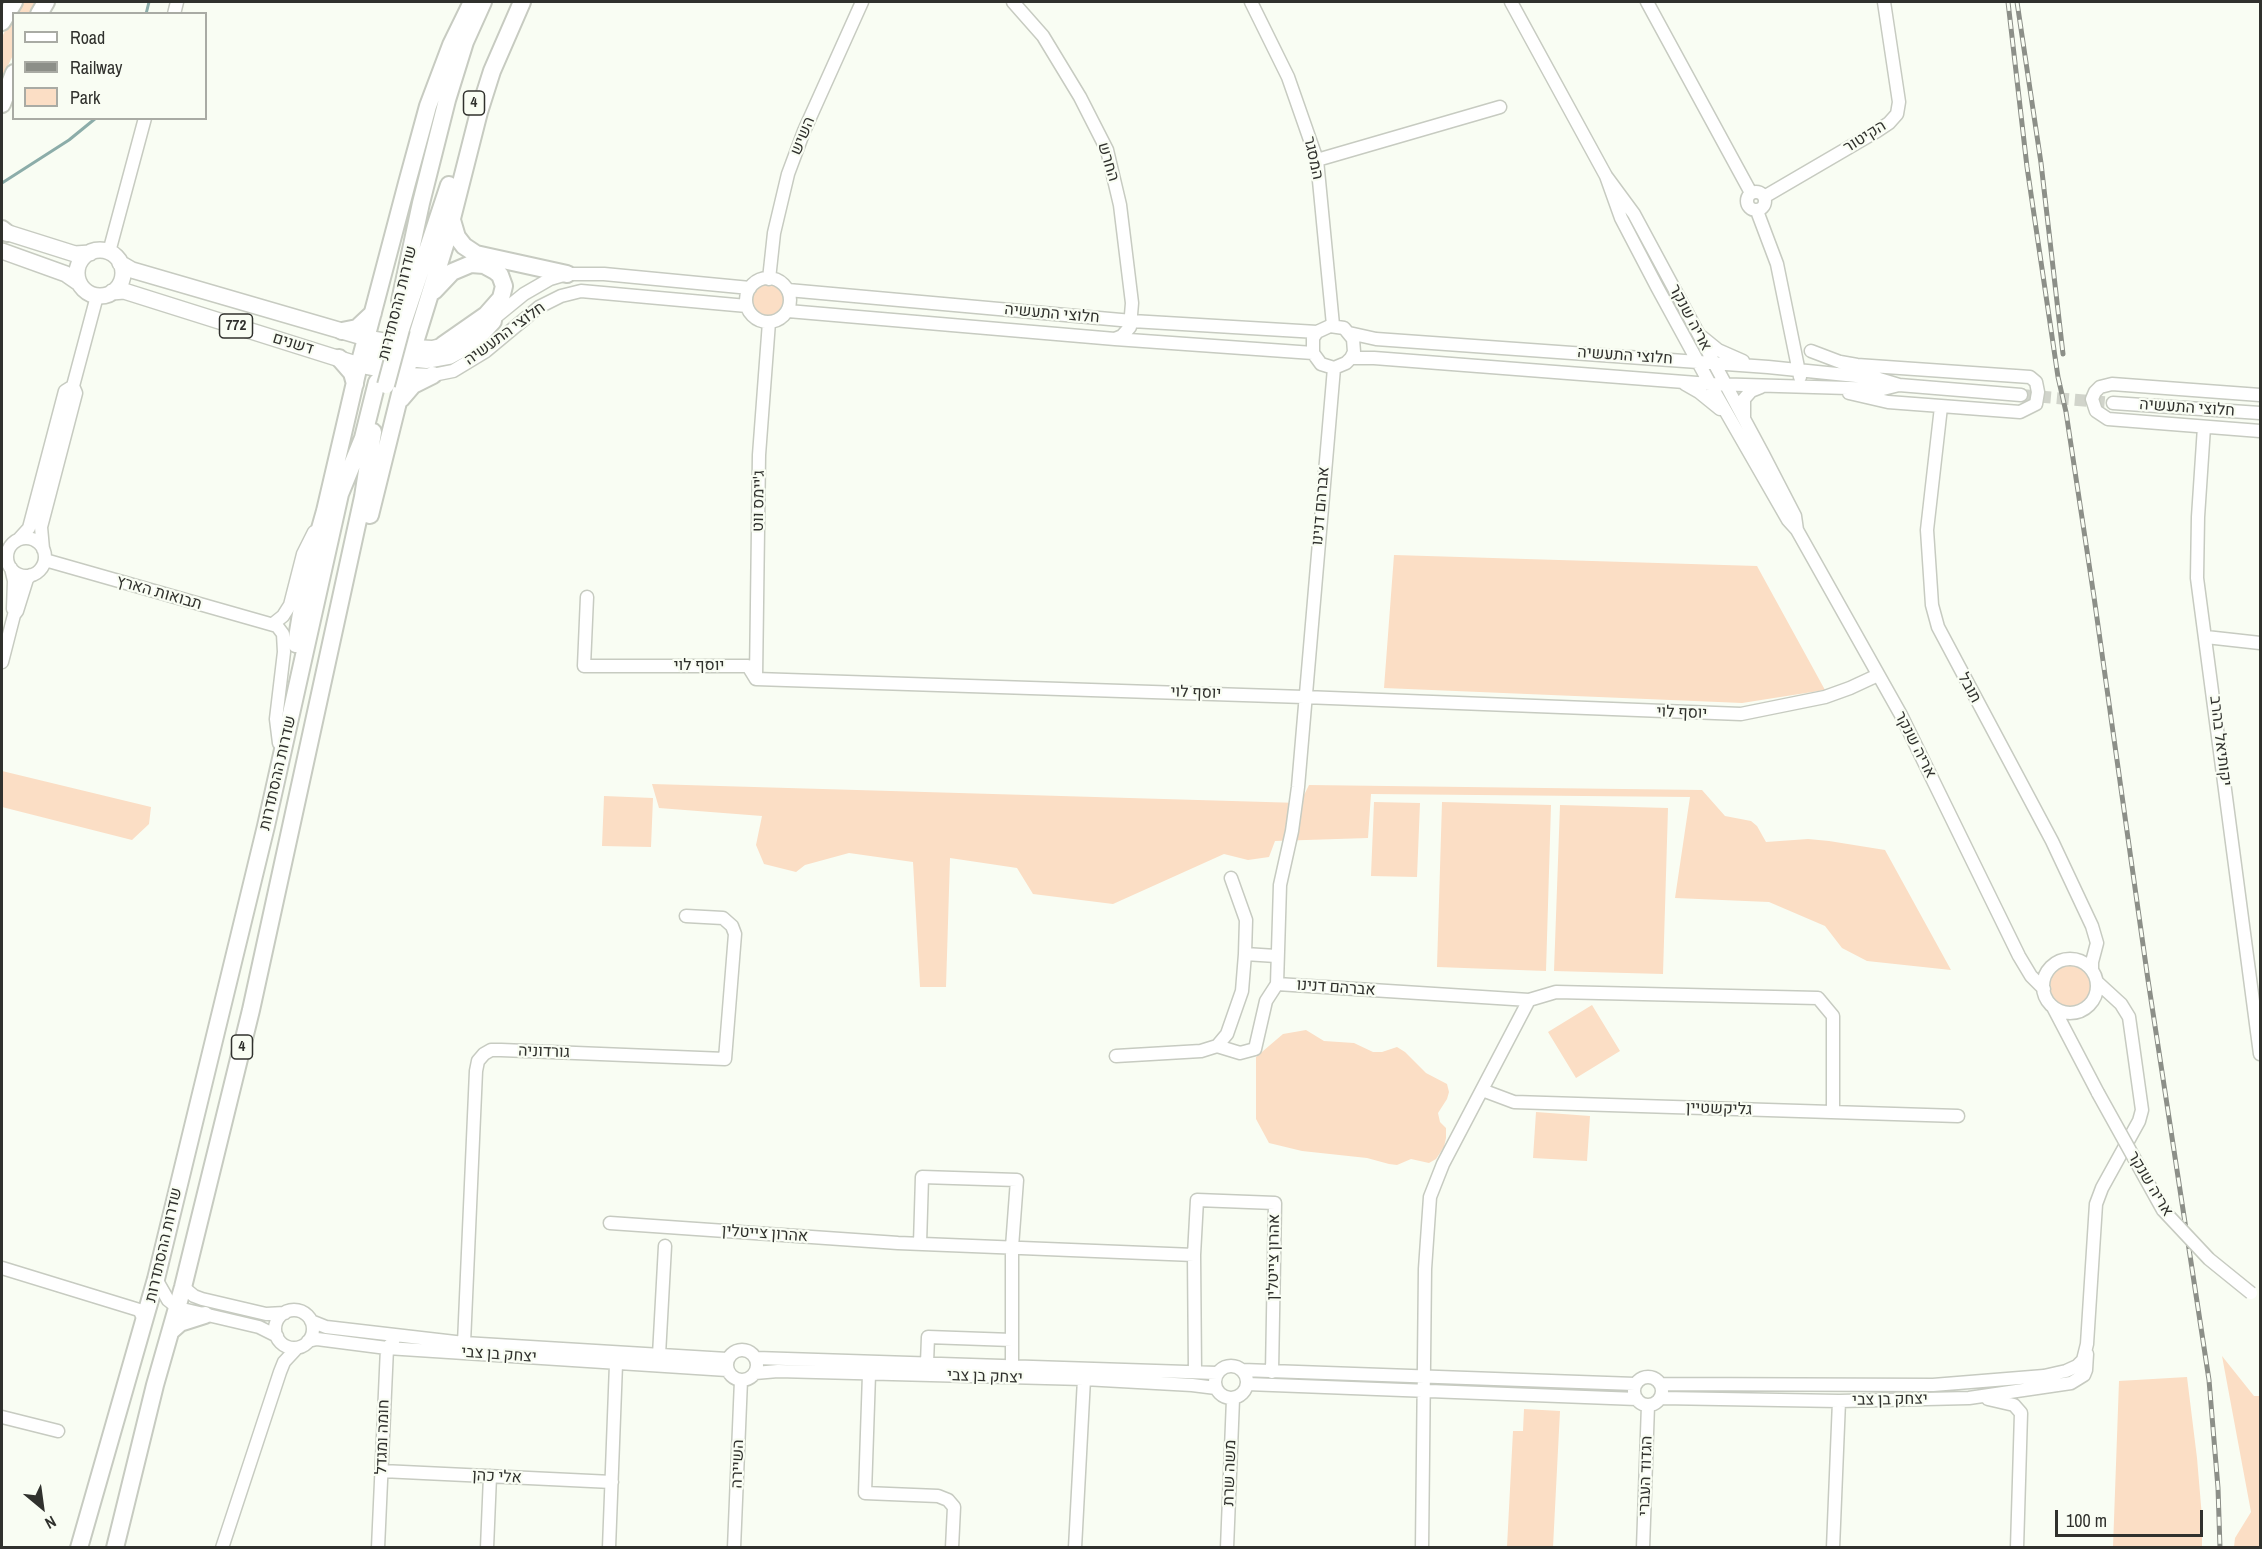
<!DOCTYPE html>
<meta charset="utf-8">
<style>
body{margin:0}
#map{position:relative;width:2262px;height:1549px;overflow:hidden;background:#f9fdf3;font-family:"Archivo Narrow",sans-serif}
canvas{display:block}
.frame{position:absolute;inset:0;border:3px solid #30312d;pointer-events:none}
.legend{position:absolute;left:12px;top:12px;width:195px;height:108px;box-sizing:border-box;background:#f9fdf3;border:2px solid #a9aba4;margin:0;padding:8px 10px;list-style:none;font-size:18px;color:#30312d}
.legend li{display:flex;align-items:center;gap:12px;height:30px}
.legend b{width:30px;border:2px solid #a9aba4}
.north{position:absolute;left:12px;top:1477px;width:60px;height:60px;-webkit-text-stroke:4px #f9fdf3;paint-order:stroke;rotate:151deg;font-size:16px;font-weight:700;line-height:24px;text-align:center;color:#30312d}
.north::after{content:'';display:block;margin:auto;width:21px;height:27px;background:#30312d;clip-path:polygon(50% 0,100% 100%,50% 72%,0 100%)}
.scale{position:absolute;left:2055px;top:1510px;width:148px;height:27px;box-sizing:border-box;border:3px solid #30312d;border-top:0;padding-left:8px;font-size:18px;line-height:21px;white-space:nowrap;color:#30312d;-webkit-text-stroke:4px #f9fdf3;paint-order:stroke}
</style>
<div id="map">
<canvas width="2262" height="1549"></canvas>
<div class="frame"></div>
<ul class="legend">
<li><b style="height:8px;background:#fff"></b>Road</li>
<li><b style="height:8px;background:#8c8f88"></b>Railway</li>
<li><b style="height:16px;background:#fbdec5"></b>Park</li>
</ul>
<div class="north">N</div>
<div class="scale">100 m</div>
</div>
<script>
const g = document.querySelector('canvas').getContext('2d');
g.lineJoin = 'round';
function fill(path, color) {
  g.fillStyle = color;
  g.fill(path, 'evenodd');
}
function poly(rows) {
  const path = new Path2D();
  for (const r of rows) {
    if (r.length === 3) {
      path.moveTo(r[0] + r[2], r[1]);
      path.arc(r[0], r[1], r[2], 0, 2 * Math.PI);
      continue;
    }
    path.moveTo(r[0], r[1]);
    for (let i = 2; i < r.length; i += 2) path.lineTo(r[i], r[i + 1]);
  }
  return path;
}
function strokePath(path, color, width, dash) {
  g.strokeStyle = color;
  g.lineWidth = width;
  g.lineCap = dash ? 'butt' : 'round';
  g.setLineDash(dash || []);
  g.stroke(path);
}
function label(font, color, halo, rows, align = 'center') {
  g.font = font + ' "Archivo Narrow",Heebo,sans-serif';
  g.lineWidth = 4.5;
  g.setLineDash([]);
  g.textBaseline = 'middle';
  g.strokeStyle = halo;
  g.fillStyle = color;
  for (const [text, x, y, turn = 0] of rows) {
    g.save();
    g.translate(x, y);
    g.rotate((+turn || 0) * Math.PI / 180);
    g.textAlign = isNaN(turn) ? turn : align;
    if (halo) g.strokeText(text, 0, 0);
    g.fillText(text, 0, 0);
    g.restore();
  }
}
const green = poly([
 [21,2,41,2,35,13,14,14],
 [13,15,13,55,2,78,2,37],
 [768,301,17],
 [1394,555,1757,566,1825,690,1742,703,1384,688],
 [2,771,151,807,149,824,132,840,2,807],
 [652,784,1300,803,1309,785,1702,790,1725,816,1751,821,1757,826,1766,842,1808,839,1829,841,1885,850,1951,970,1867,961,1842,948,1825,926,1769,902,1675,898,1690,797,1371,794,1368,838,1275,841,1269,857,1248,860,1224,854,1113,904,1033,894,1017,868,950,858,946,987,920,987,913,862,849,853,805,865,796,872,764,864,756,845,762,816,659,808],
 [604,796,653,798,651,847,602,846],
 [1374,802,1420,803,1417,877,1371,876],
 [1442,802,1551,805,1546,971,1437,967],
 [1560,805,1668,808,1663,974,1554,971],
 [2071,986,21],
 [1592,1005,1620,1051,1576,1078,1548,1032],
 [1306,1030,1324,1041,1354,1043,1373,1052,1382,1052,1397,1047,1405,1052,1426,1073,1447,1084,1449,1092,1447,1099,1438,1113,1440,1122,1446,1128,1446,1138,1444,1147,1436,1159,1429,1163,1411,1159,1397,1165,1389,1164,1367,1158,1302,1151,1269,1143,1256,1119,1256,1057,1283,1034],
 [1536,1112,1590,1116,1587,1161,1533,1158],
 [2222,1356,2254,1396,2260,1396,2260,1547,2234,1547,2235,1538,2251,1512],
 [2187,1377,2197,1458,2202,1517,2202,1547,2113,1547,2119,1381],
 [1524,1409,1560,1411,1553,1547,1507,1547,1513,1431,1523,1431]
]);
const stream = poly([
 [146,14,149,2],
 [2,183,69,140,96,118]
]);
const minorTunnel = poly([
 [2021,395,2113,403]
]);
const minor = poly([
 [1013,2,1043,36,1080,97,1107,150,1120,205,1132,303,1130,327,1122,336,1115,339],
 [1251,2,1288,77,1317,160,1333,325],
 [1511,2,1606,176,1634,214,1763,454,1795,516,1797,530],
 [1647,2,1751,193],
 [174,14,177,2],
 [1317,160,1500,107],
 [1606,176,1621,218,1657,287,1710,384,1788,520,1797,530,1901,715,2019,956,2031,976,2044,989],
 [1756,201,9],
 [1764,197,1877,131,1889,123,1897,114,1899,102,1884,2],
 [1757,211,1777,264,1800,377],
 [109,252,145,118],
 [768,300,22],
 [769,279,774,233,788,174,804,131,862,2],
 [788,290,1132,321,1317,332],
 [788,311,1115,339,1313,353],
 [486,325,524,294,550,279,567,274,604,274,750,288],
 [1349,333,1376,339,1768,367,1876,378,1899,385,2021,395],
 [1702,337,1718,350,1743,361],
 [414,346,432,347,449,343],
 [1811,351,1840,362,1857,365,2030,377,2036,382,2038,392,2036,404,2020,412,1888,402,1849,393],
 [1351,358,1354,352,1353,339,1344,328,1330,326,1317,332,1313,338,1313,353,1321,364,1334,368,1346,363,1351,358,1374,358,1710,384,1883,389,1899,385],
 [1334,368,1298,787,1292,831,1280,885,1277,984,1529,1000,1556,992,1818,998,1833,1016,1833,1112],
 [405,374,433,375,453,371,486,351,539,307,561,296,581,291,747,306],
 [1685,384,1699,392,1720,409],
 [2260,395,2112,384,2100,387,2095,392,2092,399,2096,411,2108,419,2260,431],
 [2113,403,2260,413],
 [1941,407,1927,530,1932,605,1938,627,2052,841,2092,926,2097,943,2092,962,2092,970],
 [1744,417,1744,399,1751,391,1761,387],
 [2204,427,2198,517,2197,578,2260,1054],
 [26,557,19],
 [19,539,29,528,65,391,73,386],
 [43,549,41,527,76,393,73,386,97,296],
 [45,560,277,626,283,634,284,652,276,719,279,743],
 [11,568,14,581,13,609],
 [587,597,584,666,748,666,756,679,1304,697,1741,714,1825,697,1850,688,1878,675],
 [273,624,283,616,290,605,303,554,314,532],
 [2206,637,2260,643],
 [2,662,14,615,17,611,27,579,31,575],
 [756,678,759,455,769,322],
 [1231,878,1246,920,1245,954],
 [2070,986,27],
 [2053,1007,2098,1093],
 [1217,1046,1240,1053,1255,1049,1266,1001,1277,984],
 [1116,1056,1201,1051,1217,1046,1227,1034,1242,991,1245,954,1276,956],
 [1482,1090,1514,1102,1958,1116],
 [610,1223,898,1243,1194,1255],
 [920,1244,922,1177,1017,1180,1012,1247,1012,1366],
 [2,1268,139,1310,145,1321],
 [156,1279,168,1300,178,1308,259,1327,277,1336],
 [183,1287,194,1296,202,1299,266,1314,285,1313],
 [294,1329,19],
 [311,1321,326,1327,464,1343,727,1359],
 [308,1341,317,1339,387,1348,727,1370],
 [742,1365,15],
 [473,1353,464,1343,476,1071,478,1061,484,1054,491,1050,501,1050,725,1059,735,934,732,926,723,918,686,916],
 [659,1355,665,1246],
 [756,1358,1217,1373],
 [927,1363,928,1337,1012,1340],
 [1231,1382,16],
 [1242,1370,1635,1384],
 [1195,1372,1194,1255,1197,1200,1275,1203,1272,1372],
 [755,1373,778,1371,1084,1379,1192,1385,1216,1388],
 [869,1374,865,1493,938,1496,948,1500,954,1507,952,1548],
 [1648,1391,14],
 [1247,1384,1637,1399],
 [1661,1384,1933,1385,2044,1376,2066,1371,2077,1366,2083,1360,2087,1344,2096,1204,2102,1188,2139,1121,2142,1110,2129,1017,2121,1004,2097,982],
 [1661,1398,1839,1401,1969,1398,2071,1383,2084,1375,2086,1370,2087,1354],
 [1988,1399,2014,1405,2021,1413,2017,1548],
 [2,1417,58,1431],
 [382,1471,612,1482],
 [222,1548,280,1372,284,1362,297,1348],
 [378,1548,387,1348,393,1342],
 [487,1548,490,1476],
 [609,1548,616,1364],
 [734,1548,741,1380],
 [1075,1548,1084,1379],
 [1227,1548,1233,1399],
 [1422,1548,1425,1269,1430,1197,1443,1164,1529,1000],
 [1643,1548,1648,1405],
 [1833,1548,1839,1401]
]);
const major = poly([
 [2,231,75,254,90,253],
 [100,273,23],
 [2,251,66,274,79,283],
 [120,263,132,270,366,338,408,345],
 [112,292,124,291,359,365,400,373]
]);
const highway = poly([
 [39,14,46,2],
 [2,22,14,2],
 [2,104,14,73],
 [452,220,457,237,464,246,476,254,567,274],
 [2,229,7,233],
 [434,291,452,272,471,264,484,265,495,271,500,275,504,286,501,298,486,315,443,345],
 [400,301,421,203,447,100,465,42,483,2],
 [401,329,449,185],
 [342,331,357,328,373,313],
 [339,358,352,373,355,384],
 [359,365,362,359,373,354,427,360,449,356,473,343,493,321],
 [401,399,413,385,433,375],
 [370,515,404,378,446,242,479,112,492,71,522,2],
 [296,644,308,571,325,511,359,365,407,183,428,106,451,45,472,2],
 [171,1331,180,1323,205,1315],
 [79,1548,156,1279,266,826,340,494,363,438,377,382],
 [115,1548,155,1385,183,1287,251,1010,363,497,373,432]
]);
const rail = poly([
 [2008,2,2027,167,2058,377,2066,412,2094,597,2148,980,2209,1380,2218,1488,2220,1548],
 [2017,2,2041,163,2063,354]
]);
const minorBridge = poly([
 [2098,1093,2163,1210,2209,1259,2251,1293]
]);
const highwayBridge = poly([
 [386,385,401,329]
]);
const shields = [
 [474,103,21],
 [236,326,33],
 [242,1047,21]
];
const shieldNames = [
 ["4",474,103],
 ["772",236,326],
 ["4",242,1047]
];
const streetNames = [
 ["השיש",803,136,-68],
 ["הקיטור",1865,137,-32],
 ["המסגר",1313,158,77],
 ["החרש",1108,162,73],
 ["שדרות ההסתדרות",398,303,-76],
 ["חלוצי התעשיה",1052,314,5],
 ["אריה שנקר",1690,318,62],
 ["חלוצי התעשיה",505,334,-36],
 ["דשנים",293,344,17],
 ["חלוצי התעשיה",1625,356,4],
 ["חלוצי התעשיה",2187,408,4],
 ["ג'יימס ווט",759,501,-89],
 ["אברהם דנינו",1321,506,-85],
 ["תבואות הארץ",159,593,16],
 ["יוסף לוי",699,666],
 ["תובל",1969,688,62],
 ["יוסף לוי",1196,693,2],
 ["יוסף לוי",1682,713,2],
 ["יקותיאל בהרב",2220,741,83],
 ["אריה שנקר",1915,745,63],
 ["שדרות ההסתדרות",278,773,-77],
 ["אברהם דנינו",1336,988,4],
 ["גורדוניה",544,1052,2],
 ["גליקשטיין",1719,1109,2],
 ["אריה שנקר",2150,1184,59],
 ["אהרון צייטלין",765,1234,4],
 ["שדרות ההסתדרות",164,1245,-77],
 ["אהרון צייטלין",1274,1257,-89],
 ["יצחק בן צבי",499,1355,4],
 ["יצחק בן צבי",985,1377,2],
 ["יצחק בן צבי",1890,1400,-1],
 ["חומה ומגדל",383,1437,-88],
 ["השיירה",738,1464,-88],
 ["משה שרת",1230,1473,-88],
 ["הגדוד העברי",1646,1476,-88],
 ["אלי כהן",497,1477,3]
];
fill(green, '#fbdec5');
strokePath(stream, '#8cada9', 3);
strokePath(minorTunnel, '#d1d4cb', 12, [12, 6]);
strokePath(minor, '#c7cbc1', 15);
strokePath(major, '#c7cbc1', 18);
strokePath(highway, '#c7cbc1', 20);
strokePath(minor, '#fff', 12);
strokePath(major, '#fff', 15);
strokePath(highway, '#fff', 16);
strokePath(rail, '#8c8f88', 5);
strokePath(rail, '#f9fdf3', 3, [9]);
strokePath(minorBridge, '#c7cbc1', 15, []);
strokePath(highwayBridge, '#c7cbc1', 20, []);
strokePath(minorBridge, '#fff', 12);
strokePath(highwayBridge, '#fff', 16);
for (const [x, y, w] of shields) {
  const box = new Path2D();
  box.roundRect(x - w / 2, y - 12, w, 24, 4.5);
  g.fillStyle = '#f9fdf3';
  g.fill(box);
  strokePath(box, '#30312d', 1.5);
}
label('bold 15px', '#30312d', null, shieldNames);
label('16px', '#30312d', '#f9fdf3', streetNames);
</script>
